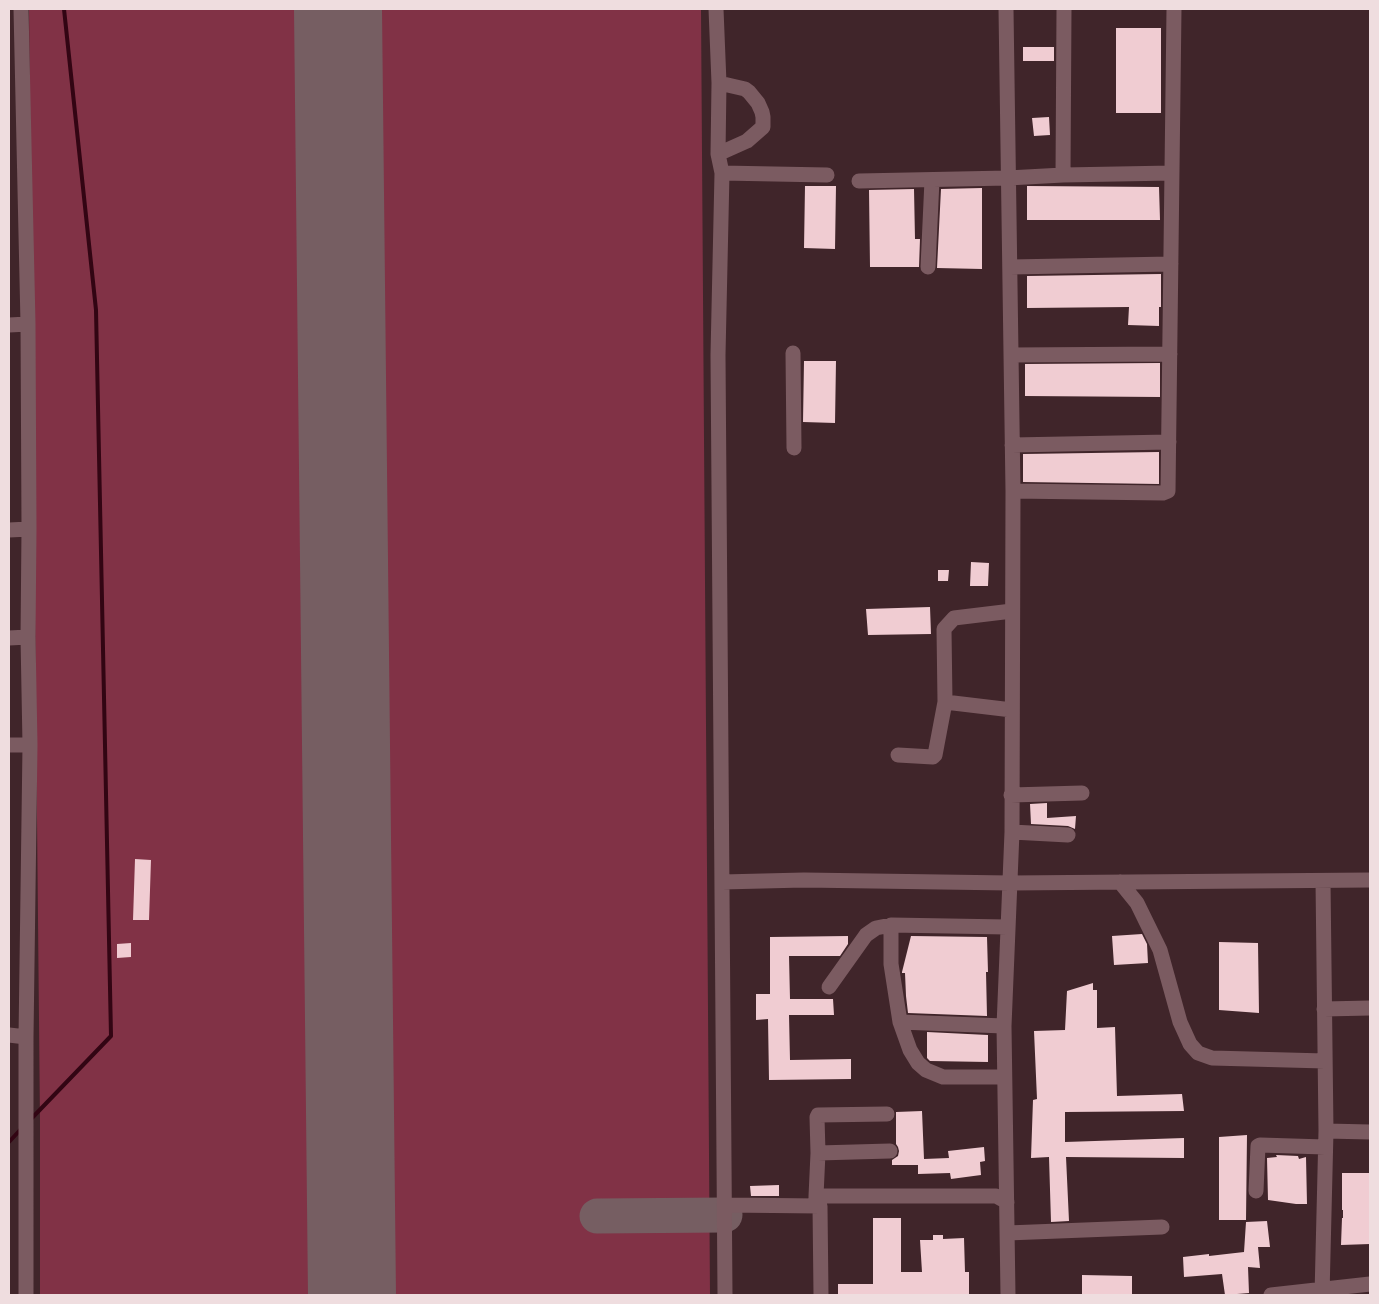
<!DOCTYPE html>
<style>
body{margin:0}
#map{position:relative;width:1379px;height:1304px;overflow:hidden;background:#40252a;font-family:"Roboto Serif",serif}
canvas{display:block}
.frame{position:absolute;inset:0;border:10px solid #efdddf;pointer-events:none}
</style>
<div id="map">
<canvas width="1379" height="1304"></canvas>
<div class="frame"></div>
</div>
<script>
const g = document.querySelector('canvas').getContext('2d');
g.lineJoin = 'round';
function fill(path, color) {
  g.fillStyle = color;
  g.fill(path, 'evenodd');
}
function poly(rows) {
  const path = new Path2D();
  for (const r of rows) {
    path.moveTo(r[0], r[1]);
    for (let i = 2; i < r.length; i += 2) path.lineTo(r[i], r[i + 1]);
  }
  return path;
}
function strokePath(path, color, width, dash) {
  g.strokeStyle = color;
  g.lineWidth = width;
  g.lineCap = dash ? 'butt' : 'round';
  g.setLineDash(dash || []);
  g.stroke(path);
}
const green = poly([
 [29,9,701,9,710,1295,40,1295,40,1120]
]);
const stream = poly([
 [31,1119,111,1036,96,310,64,9],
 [9,1142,21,1129]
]);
const taxiway = poly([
 [597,1216,725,1215]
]);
const runway = poly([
 [338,9,352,1295]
]);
const building = poly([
 [1116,28,1161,28,1161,113,1116,113],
 [1023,47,1054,47,1054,61,1023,61],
 [1049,117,1050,135,1034,136,1032,118],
 [805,186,836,186,835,249,804,248],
 [1027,186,1159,187,1160,220,1027,220],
 [982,188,982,269,937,268,941,189],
 [914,189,915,239,920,239,919,267,870,267,869,190],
 [1161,274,1161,307,1159,307,1159,326,1128,325,1129,307,1027,308,1027,276],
 [804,361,836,361,835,423,803,422],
 [1160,363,1160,397,1025,396,1025,364],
 [1159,452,1159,484,1023,482,1023,454],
 [971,562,989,563,988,586,970,586],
 [938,570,949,570,948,581,938,581],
 [930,607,931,634,868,635,866,609],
 [1047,803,1047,818,1076,816,1075,829,1068,826,1031,824,1030,804],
 [135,859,151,860,149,920,133,920],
 [1142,934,1147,944,1148,963,1114,965,1112,936],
 [848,936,848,944,840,956,789,956,790,999,833,999,834,1015,789,1015,790,1060,851,1059,851,1079,769,1080,768,1019,756,1020,756,994,770,994,770,937],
 [911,936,987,937,988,972,986,972,987,1016,908,1013,906,996,905,973,902,973,902,972],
 [1219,942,1258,943,1259,1013,1219,1010],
 [131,943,131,957,117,958,117,944],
 [1093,983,1093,990,1097,990,1097,1028,1115,1027,1117,1096,1182,1094,1184,1111,1065,1112,1065,1142,1184,1138,1184,1158,1066,1157,1069,1221,1051,1222,1049,1157,1031,1158,1033,1100,1037,1099,1034,1031,1065,1030,1067,991],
 [927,1032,988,1035,988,1062,930,1061,927,1058],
 [922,1111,924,1159,949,1158,948,1151,984,1147,985,1161,980,1162,981,1175,951,1179,950,1173,918,1174,918,1165,892,1165,892,1160,898,1156,899,1151,898,1147,896,1144,896,1112],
 [1247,1135,1246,1220,1219,1220,1219,1137],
 [1276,1155,1298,1156,1299,1159,1306,1157,1307,1204,1296,1204,1268,1200,1267,1158,1277,1157],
 [1342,1173,1370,1173,1370,1244,1341,1245,1342,1218,1343,1218,1343,1210,1342,1210],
 [779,1185,779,1196,751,1196,750,1186],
 [873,1218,901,1218,901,1272,922,1272,920,1240,933,1240,933,1235,943,1235,943,1239,964,1238,965,1272,969,1272,969,1295,838,1295,838,1284,873,1284],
 [1267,1221,1270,1247,1258,1247,1260,1268,1248,1267,1249,1293,1225,1295,1222,1274,1184,1277,1183,1257,1209,1254,1209,1256,1244,1252,1246,1222],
 [1082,1275,1132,1276,1132,1295,1082,1294]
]);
const minor = poly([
 [21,9,28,324,29,529,28,637,30,745,26,1037,26,1295],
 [716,9,719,83,718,154,722,173,718,355,725,1295],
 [1006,9,1013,491,1012,832,1004,1026,1008,1295],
 [718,154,747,141,763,127,763,117,762,112,758,103,749,92,745,89,719,83],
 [722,173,827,175],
 [1063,175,1064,9],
 [859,181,1008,178,1063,175,1172,173],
 [928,267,932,180],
 [1010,267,1171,264],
 [9,325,28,324],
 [793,353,794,448],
 [1011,355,1170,354],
 [1012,445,1169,442],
 [1013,491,1163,493,1168,491,1174,9],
 [9,530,29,529],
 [9,638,28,637],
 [945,702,944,629,954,618,1012,611],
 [9,745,30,745],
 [898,755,933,757,935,755,945,702,1012,710],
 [1011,795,1082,793],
 [1012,832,1068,835],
 [722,882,804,880,1010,883,1370,880],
 [1120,882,1137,903,1160,950,1180,1022,1190,1044,1198,1053,1212,1058,1325,1061],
 [891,925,891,964,900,1022,910,1050,918,1063,926,1070,943,1077,1004,1077],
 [829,987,866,935,876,928,891,925,1007,927],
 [1324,1009,1370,1008],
 [900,1022,1004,1026],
 [9,1035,26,1037],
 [1326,1131,1370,1132],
 [818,1153,890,1151],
 [1256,1191,1258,1146,1260,1145,1325,1147],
 [816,1196,818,1153,817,1117,818,1115,887,1114],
 [725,1205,820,1206,821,1295],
 [816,1206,816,1196,996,1196,1007,1202],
 [1007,1233,1162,1227],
 [1271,1295,1370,1284],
 [1322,1295,1326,1131,1323,881]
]);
fill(green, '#813246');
strokePath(stream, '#320513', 4);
strokePath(taxiway, '#765e62', 35);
strokePath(runway, '#765e62', 88);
fill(building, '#f0ccd2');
strokePath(minor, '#7b5b61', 15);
</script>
